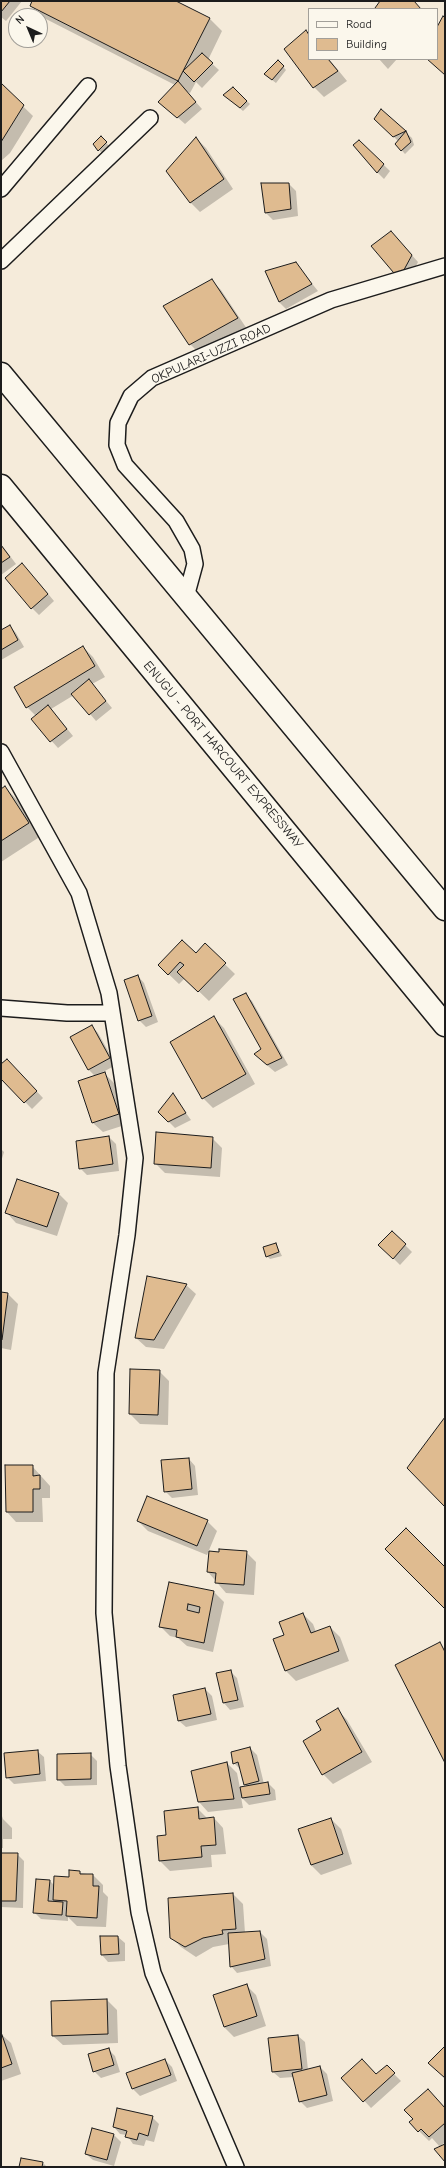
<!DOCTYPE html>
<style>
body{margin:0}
#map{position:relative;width:446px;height:2168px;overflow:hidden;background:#f5ebda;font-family:"Comic Neue",sans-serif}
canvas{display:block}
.frame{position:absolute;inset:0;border:2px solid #1c1c1c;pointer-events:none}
.legend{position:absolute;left:308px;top:8px;width:130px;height:52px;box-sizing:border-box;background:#fbf7ec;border:1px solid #a29f99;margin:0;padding:5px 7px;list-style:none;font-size:12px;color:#1c1c1c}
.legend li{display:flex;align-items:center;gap:8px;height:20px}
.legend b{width:20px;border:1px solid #a29f99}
.north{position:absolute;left:8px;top:8px;width:40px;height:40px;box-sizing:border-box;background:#fbf7ec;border:1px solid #a29f99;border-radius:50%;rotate:316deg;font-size:11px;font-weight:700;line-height:16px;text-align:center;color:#1c1c1c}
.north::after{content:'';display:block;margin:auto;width:14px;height:18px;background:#1c1c1c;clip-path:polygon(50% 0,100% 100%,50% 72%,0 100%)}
</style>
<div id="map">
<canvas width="446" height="2168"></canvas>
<div class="frame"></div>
<ul class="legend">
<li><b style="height:5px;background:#fbf7ec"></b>Road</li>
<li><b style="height:11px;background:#dfbb90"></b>Building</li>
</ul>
<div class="north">N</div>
</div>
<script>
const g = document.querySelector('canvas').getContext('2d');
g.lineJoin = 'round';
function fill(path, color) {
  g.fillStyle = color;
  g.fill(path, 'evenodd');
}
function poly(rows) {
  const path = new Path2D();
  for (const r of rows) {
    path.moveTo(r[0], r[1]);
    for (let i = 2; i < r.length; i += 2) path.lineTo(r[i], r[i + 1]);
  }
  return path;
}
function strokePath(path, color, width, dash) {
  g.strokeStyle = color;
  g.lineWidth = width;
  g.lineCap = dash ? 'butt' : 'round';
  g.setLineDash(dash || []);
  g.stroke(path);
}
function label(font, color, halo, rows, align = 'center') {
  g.font = font + ' "Comic Neue",sans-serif';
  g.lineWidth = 3;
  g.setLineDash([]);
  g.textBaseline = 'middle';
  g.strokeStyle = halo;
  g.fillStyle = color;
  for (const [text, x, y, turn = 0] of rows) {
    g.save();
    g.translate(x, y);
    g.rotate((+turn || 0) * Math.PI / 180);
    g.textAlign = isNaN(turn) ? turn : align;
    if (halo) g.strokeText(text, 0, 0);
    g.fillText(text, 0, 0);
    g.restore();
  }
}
const shadow = poly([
 [1,1,22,1,6,21,1,17],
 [33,1,173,1,210,19,222,31,208,60,219,70,202,88,196,82,190,93,186,91,202,109,185,124,167,108,175,85,44,18,31,6],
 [309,35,309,59,329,59,347,81,324,97,314,87,286,49],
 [379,59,397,59,388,69],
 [278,61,286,70,276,83,268,77],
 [1,85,33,116,10,153,1,161],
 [233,88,250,104,243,111,228,98],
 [382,111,412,138,414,145,405,154,396,144,398,141,376,119],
 [101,137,109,146,102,153,99,150],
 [196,138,206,148,233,189,200,212,190,202],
 [359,141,390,171,384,179,377,172],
 [262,184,289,184,296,191,298,216,273,220,266,213],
 [391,232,418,262,407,285],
 [296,264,318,291,286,309,279,302,266,272],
 [211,280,221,290,247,329,200,354,190,344],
 [1,544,16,564,1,575],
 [29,571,54,601,39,615,32,608],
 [10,626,16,633,24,647,1,660,1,631],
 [83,647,93,657,105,677,92,684,112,708,96,721,74,695,51,709,73,736,58,748,32,719,36,716,27,707],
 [5,787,17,800,41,836,1,862,1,790],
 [205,945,235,974,209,1001,185,978,179,984,159,965,196,954],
 [138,976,144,983,158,1022,146,1027,139,1020],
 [245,994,252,1001,288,1065,275,1072,262,1061,262,1049],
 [214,1018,224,1028,255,1084,213,1108,203,1098],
 [92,1026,98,1033,116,1065,103,1072,114,1083,128,1124,103,1132,93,1123,95,1076,89,1070,71,1037],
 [7,1060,43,1098,32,1109,1,1077,1,1066],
 [173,1095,191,1120,175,1128,159,1112],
 [109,1137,116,1144,119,1171,87,1175,80,1168],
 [212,1138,222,1148,220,1177,165,1173,155,1163],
 [1,1149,4,1152,1,1162],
 [58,1193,68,1203,57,1236,16,1223,7,1213],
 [392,1232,412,1252,400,1265,380,1245],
 [276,1244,282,1256,270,1259,267,1256],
 [186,1285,196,1294,164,1349,146,1347,136,1338],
 [1,1293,8,1294,18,1304,11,1350,1,1348],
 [159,1371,169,1381,168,1425,140,1424,130,1414],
 [189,1459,195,1466,198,1495,172,1498,165,1491],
 [32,1466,50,1486,50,1498,42,1498,43,1522,16,1522,7,1512],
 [138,1521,207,1521,217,1531,207,1555,148,1531],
 [246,1552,256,1562,254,1595,226,1593,208,1572],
 [170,1583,214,1592,224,1602,213,1652,187,1646,178,1638,170,1636,160,1626],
 [303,1614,313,1624,316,1632,330,1627,340,1637,349,1661,296,1681,286,1671,274,1640,285,1636],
 [230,1671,237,1678,244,1707,230,1710,224,1703,217,1674],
 [205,1689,212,1696,217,1720,186,1727,179,1721],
 [338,1710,347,1720,372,1762,333,1784,323,1774,323,1731],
 [250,1748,257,1755,264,1784,268,1783,275,1790,276,1800,249,1805,241,1797,243,1808,208,1812,199,1802,227,1763,237,1773,240,1788,247,1787,245,1784,241,1770,234,1763],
 [37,1751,44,1757,46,1781,14,1784,7,1777],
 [90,1754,97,1761,97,1785,65,1786,58,1779],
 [198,1809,208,1819,214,1818,223,1828,226,1854,211,1855,212,1867,170,1871,160,1861,167,1835],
 [1,1813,3,1819,12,1828,12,1839,3,1839,3,1848,1,1848],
 [331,1819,341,1829,352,1864,321,1875,311,1865],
 [1,1854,17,1854,24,1861,23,1908,1,1907],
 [70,1871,93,1875,103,1885,103,1892,108,1897,106,1927,77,1926,68,1917,68,1921,41,1919,34,1912,37,1880,50,1881,55,1886,70,1878],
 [233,1894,243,1904,245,1933,260,1932,267,1939,271,1966,237,1973,231,1966,229,1944,213,1947,196,1957,181,1947,171,1937],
 [118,1937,125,1943,125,1961,108,1962,102,1955],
 [246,1985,256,1995,266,2026,234,2037,224,2027],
 [107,2000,117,2010,118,2043,63,2045,53,2036],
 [1,2034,11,2043,21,2074,1,2081],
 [298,2036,305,2042,308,2070,320,2067,327,2074,333,2101,307,2108,300,2101,294,2077,280,2078,273,2072],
 [108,2049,115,2056,120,2072,101,2078,94,2071],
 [165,2060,172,2067,177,2081,140,2096,133,2089,127,2074],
 [393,2073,401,2081,371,2108,343,2078],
 [445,2108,445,2142,440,2147,432,2138,429,2141,411,2123],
 [152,2117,159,2124,154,2142,146,2140,144,2146,133,2144,127,2135,120,2134,114,2127],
 [93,2129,114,2135,121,2142,114,2166,93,2160,86,2154],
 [43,2163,47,2167,20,2167]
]);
const building = poly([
 [1,1,10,1,1,12,1,1],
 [32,1,176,1,210,18,178,81,30,6,32,1],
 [380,1,414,1,421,9,376,9,375,8,380,1],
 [443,16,445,18,445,75,427,59,437,59,437,27,443,16],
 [306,30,309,35,309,59,328,59,338,71,313,88,284,49,306,30],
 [202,53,213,63,194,82,183,71,202,53],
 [278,60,284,66,272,80,264,74,278,60],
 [178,81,196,102,177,118,158,102,178,81],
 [1,83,24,105,1,142,1,83],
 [233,87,247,101,240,108,223,95,233,87],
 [381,109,406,131,393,137,374,119,381,109],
 [406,131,411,142,401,151,395,144,406,131],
 [101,136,107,142,98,151,93,144,101,136],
 [196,137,224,179,190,203,166,171,196,137],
 [359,140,384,164,377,173,353,145,359,140],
 [261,183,289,183,291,209,265,213,261,183],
 [391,231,412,255,399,279,371,246,391,231],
 [296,262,312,284,279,302,265,271,296,262],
 [212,279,238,318,189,345,163,306,212,279],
 [1,545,10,557,1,563,1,545],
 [22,563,48,594,31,609,5,578,22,563],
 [10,625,18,640,1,650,1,630,10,625],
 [83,646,95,666,26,708,14,687,83,646],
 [89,679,106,701,89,715,71,694,89,679],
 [48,705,67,729,50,742,31,719,48,705],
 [5,786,29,823,1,841,1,789,5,786],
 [182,940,196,953,205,943,226,963,198,992,177,972,184,965,180,962,168,975,158,965,182,940],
 [138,975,152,1016,138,1021,124,980,138,975],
 [246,993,282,1058,267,1065,254,1054,261,1049,233,999,246,993],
 [214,1016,246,1074,202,1099,170,1042,214,1016],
 [92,1025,110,1058,88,1070,70,1037,92,1025],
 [7,1059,37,1091,24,1103,1,1079,1,1064,7,1059],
 [105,1072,119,1114,92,1123,78,1081,105,1072],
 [173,1093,186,1113,168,1122,158,1112,173,1093],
 [156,1132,213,1137,211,1168,154,1164,156,1132],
 [109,1136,113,1164,79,1169,76,1141,109,1136],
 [17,1179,59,1193,47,1227,5,1213,17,1179],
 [392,1231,406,1244,393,1259,378,1245,392,1231],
 [276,1243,279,1252,266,1257,263,1247,276,1243],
 [147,1276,187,1284,154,1340,135,1338,147,1276],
 [1,1292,8,1293,2,1340,1,1340,1,1292],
 [130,1369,160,1370,158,1415,129,1414,130,1369],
 [445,1417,445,1507,407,1468,445,1417],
 [189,1458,192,1489,164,1492,161,1460,189,1458],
 [5,1465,33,1465,33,1476,40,1475,40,1489,33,1489,33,1512,6,1512,5,1465],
 [147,1496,208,1520,197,1546,137,1521,147,1496],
 [406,1528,445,1567,445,1609,385,1549,406,1528],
 [219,1549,247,1551,244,1585,215,1583,216,1573,207,1572,209,1551,219,1552,219,1549],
 [169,1582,214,1591,204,1643,176,1637,177,1630,159,1627,169,1582],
 [188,1604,200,1607,199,1613,187,1610,188,1604],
 [303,1613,311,1633,330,1626,339,1651,285,1671,273,1639,284,1635,279,1622,303,1613],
 [440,1642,445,1652,445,1763,395,1665,440,1642],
 [231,1670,238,1700,223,1703,216,1673,231,1670],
 [205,1688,211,1714,178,1721,173,1695,205,1688],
 [338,1708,362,1752,322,1775,303,1741,321,1730,316,1721,338,1708],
 [250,1747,259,1781,244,1785,238,1762,233,1764,231,1752,250,1747],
 [38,1750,40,1774,6,1778,4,1753,38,1750],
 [91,1753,91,1779,57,1780,57,1754,91,1753],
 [227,1762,234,1799,198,1802,191,1771,227,1762],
 [268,1782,270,1794,242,1798,240,1787,268,1782],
 [198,1807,199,1819,214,1817,216,1845,201,1846,202,1857,159,1861,157,1836,166,1835,164,1811,198,1807],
 [331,1818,343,1854,311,1865,298,1829,331,1818],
 [1,1853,18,1853,16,1901,1,1901,1,1853],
 [69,1870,80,1871,80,1874,93,1874,93,1886,99,1886,97,1918,66,1916,67,1901,53,1900,54,1876,69,1877,69,1870],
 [36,1879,50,1880,48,1901,63,1902,62,1915,33,1913,36,1879],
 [233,1893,236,1929,222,1930,223,1934,203,1938,185,1947,170,1938,168,1898,233,1893],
 [260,1931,265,1959,230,1967,228,1933,260,1931],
 [100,1936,118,1936,119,1954,101,1955,100,1936],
 [247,1984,257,2016,224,2027,213,1995,247,1984],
 [107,1999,108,2034,52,2036,51,2001,107,1999],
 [1,2032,12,2064,1,2068,1,2032],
 [298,2035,302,2069,272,2072,268,2038,298,2035],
 [445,2046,445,2078,428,2063,445,2046],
 [109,2048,114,2065,93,2072,88,2054,109,2048],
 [165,2059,171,2075,132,2089,126,2073,165,2059],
 [362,2059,376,2074,387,2065,395,2073,363,2102,341,2078,362,2059],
 [320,2066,327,2095,299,2102,292,2073,320,2066],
 [428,2089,445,2108,445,2123,429,2137,421,2129,418,2132,409,2122,413,2119,404,2110,428,2089],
 [117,2108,153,2116,148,2136,139,2133,137,2140,125,2137,127,2131,113,2127,117,2108],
 [92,2128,114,2134,107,2160,85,2154,92,2128],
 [445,2144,445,2162,434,2149,445,2144],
 [21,2158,43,2162,42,2167,19,2167,21,2158]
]);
const minor = poly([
 [1,189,88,86],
 [1,261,150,118],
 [186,597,195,564,192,549,176,521,125,465,117,445,118,423,131,396,152,378,331,300,445,266],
 [1,752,79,893,109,993,135,1158,127,1235,106,1373,104,1613,118,1766,139,1912,153,1973,236,2167],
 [1,1008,67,1013,111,1013]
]);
const trunk = poly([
 [1,374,445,909],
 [1,486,445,1025]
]);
const streetNames = [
 ["OKPULARI-UZZI ROAD",211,354,-24],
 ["ENUGU - PORT HARCOURT EXPRESSWAY",223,755,50]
];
fill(shadow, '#0003');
fill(building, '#dfbb90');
strokePath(building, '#1c1c1c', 1);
strokePath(minor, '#1c1c1c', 18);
strokePath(trunk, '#1c1c1c', 25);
strokePath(minor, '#fbf7ec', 15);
strokePath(trunk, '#fbf7ec', 22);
label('13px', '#1c1c1c', '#fbf7ec', streetNames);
</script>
